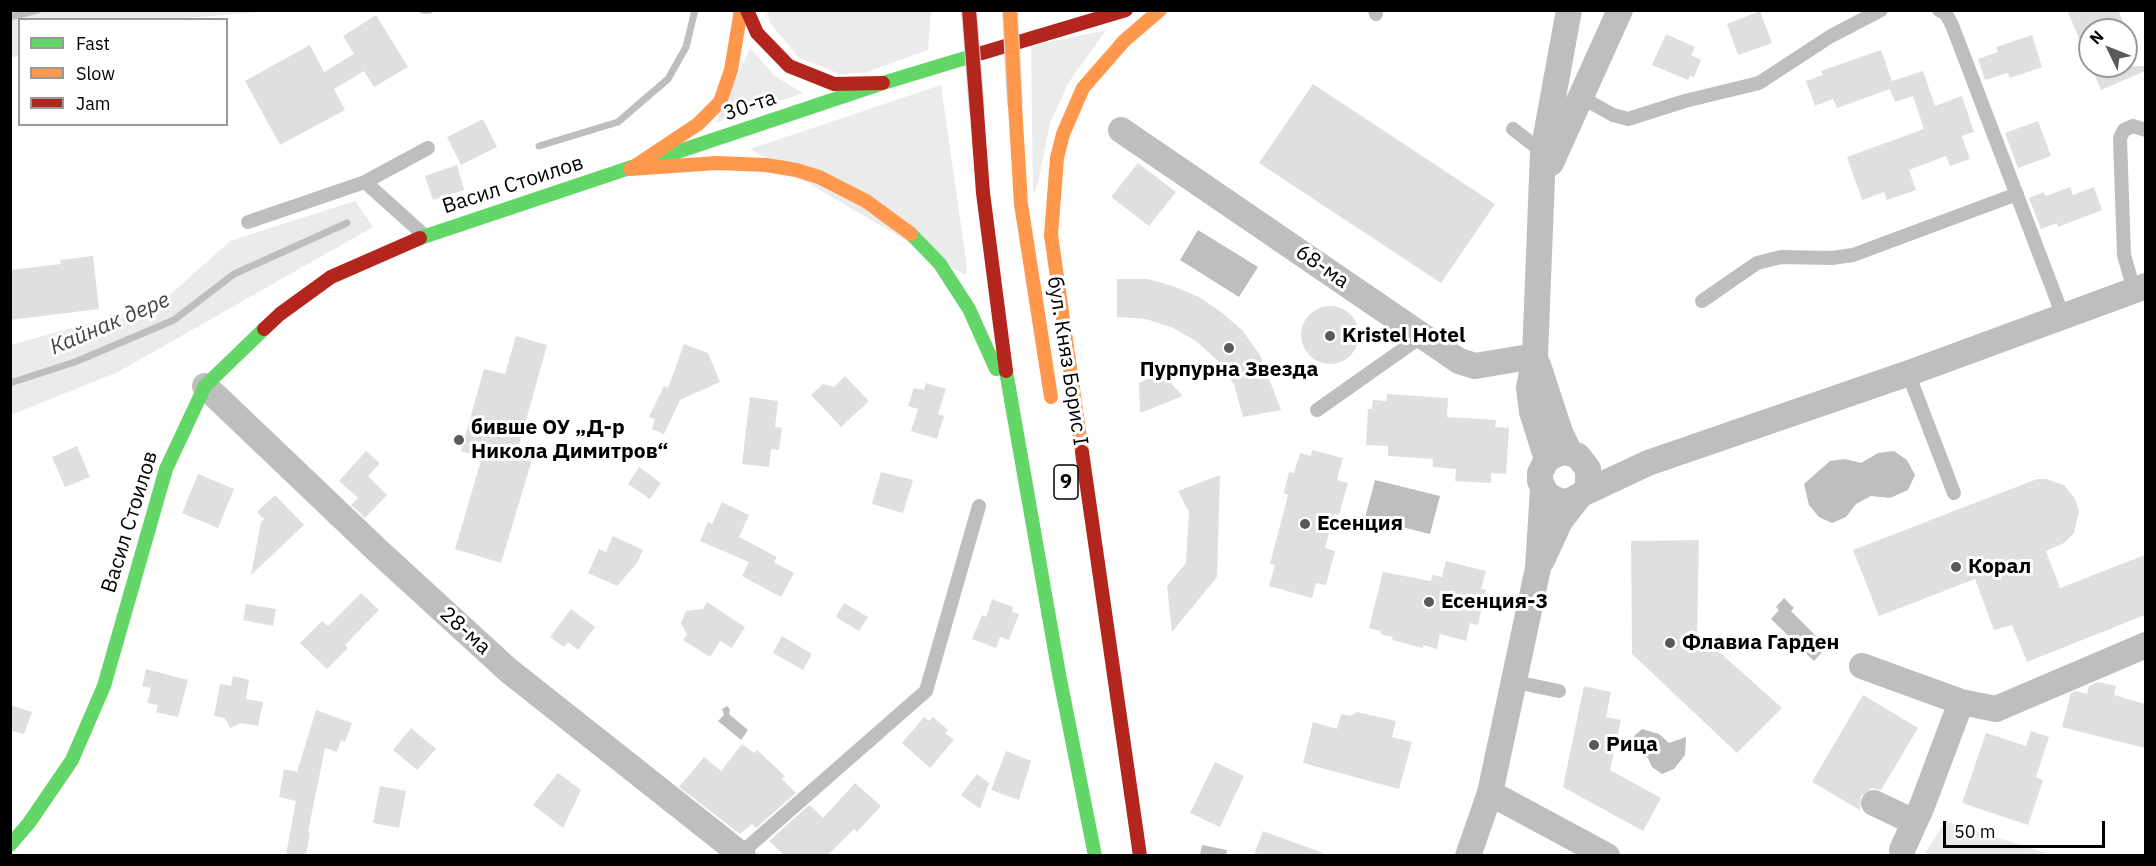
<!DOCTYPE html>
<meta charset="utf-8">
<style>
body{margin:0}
#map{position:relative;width:2156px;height:866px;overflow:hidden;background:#fff;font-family:"IBM Plex Sans",sans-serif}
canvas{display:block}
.frame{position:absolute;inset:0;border:12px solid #000;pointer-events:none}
.legend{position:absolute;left:18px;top:18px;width:210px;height:108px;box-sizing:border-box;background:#fff;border:2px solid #999;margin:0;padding:8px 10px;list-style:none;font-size:18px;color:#000}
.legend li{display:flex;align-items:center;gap:12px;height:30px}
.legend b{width:30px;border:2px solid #999}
.north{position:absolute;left:2078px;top:18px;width:60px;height:60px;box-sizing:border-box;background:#fff;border:2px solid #999;border-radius:50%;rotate:313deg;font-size:16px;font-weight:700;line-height:24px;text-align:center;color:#000}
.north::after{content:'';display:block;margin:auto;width:21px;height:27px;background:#595959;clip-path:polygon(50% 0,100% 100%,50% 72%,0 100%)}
.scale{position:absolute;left:1943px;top:821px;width:162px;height:27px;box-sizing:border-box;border:3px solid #000;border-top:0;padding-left:8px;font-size:18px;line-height:21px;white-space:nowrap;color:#000;-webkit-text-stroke:4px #fff;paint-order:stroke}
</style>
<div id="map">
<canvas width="2156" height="866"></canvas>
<div class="frame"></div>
<ul class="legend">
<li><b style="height:8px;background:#63d668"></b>Fast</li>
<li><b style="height:8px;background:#ff974d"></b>Slow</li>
<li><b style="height:8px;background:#b3261e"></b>Jam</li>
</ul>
<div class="north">N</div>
<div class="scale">50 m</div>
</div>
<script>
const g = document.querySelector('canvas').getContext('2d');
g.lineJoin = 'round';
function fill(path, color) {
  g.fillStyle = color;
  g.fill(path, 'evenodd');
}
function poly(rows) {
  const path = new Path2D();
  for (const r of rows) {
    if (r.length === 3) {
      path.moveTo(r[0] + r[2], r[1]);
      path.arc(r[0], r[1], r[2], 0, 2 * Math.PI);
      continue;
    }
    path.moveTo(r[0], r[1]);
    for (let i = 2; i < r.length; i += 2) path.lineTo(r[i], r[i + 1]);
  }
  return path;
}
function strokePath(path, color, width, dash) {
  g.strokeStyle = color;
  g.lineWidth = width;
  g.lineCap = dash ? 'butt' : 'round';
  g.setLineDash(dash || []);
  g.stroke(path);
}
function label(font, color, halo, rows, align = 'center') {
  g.font = font + ' "IBM Plex Sans",sans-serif';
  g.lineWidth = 6;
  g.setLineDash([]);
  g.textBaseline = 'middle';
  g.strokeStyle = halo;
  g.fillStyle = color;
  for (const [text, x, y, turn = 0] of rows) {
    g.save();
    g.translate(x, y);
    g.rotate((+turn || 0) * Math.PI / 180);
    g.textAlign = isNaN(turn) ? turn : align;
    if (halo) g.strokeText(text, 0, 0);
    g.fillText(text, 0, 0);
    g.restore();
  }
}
const green = poly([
 [11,10,272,10,272,11,162,20,20,20,19,55,11,58],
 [766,11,931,11,928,50,864,73,840,74,799,58,771,24],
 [1106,30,1069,82,1050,123,1038,183,1033,194,1031,46],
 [750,48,776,77,803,93,716,123],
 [941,85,967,267,965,275,750,149],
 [355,201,373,227,118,372,11,415,11,345,161,303,230,241],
 [1945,821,2046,853,2045,855,1924,855]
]);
const water = poly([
 [1198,230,1258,267,1239,297,1180,260],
 [1894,451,1907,460,1915,475,1908,490,1890,498,1871,496,1856,504,1846,517,1832,523,1819,517,1809,505,1804,484,1830,461,1845,459,1861,463,1878,453],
 [1375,480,1440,496,1430,534,1365,518],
 [1784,598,1794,608,1791,611,1827,647,1814,661,1771,619,1779,610,1776,607],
 [727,706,730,709,729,714,748,730,741,740,718,721,724,715,722,709],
 [1642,729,1659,734,1669,743,1686,737,1685,755,1674,769,1662,774,1652,767,1648,758,1631,749,1634,736],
 [1202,845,1227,850,1226,855,1200,855]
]);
const stream = poly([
 [423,10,429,10],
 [10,17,38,10],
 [539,146,618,122,668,79,686,47,695,10],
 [10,383,75,362,174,320,234,274,347,223]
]);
const building = poly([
 [2067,10,2118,10,2127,30,2090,30,2090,64],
 [1760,11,1772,43,1738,55,1727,24],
 [376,15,408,67,374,87,364,71,334,89,345,110,280,145,245,81,310,45,324,72,354,54,343,36],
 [1666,34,1695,47,1691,55,1701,60,1694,77,1690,76,1688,80,1652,65],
 [2032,35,2042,67,2010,78,2008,73,1985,80,1978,59,1998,52,1996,47],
 [1881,50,1892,81,1923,71,1935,106,1962,96,1974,132,1962,136,1970,159,1950,166,1946,156,1909,170,1916,190,1887,200,1884,192,1862,200,1847,157,1924,129,1913,96,1895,102,1890,89,1837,108,1833,99,1815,106,1806,81,1823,75,1821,71],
 [2091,66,2145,66,2145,71,2101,90],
 [1313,84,1495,204,1441,283,1259,163],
 [483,119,497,147,461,165,447,137],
 [2038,121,2051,156,2018,168,2005,133],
 [1138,163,1176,192,1149,226,1111,197],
 [457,165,464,190,433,200,425,176],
 [2070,187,2073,195,2094,187,2102,210,2058,227,2057,223,2041,229,2029,198,2044,192,2046,196],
 [93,256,99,309,10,320,10,270,61,264,60,260],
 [1117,279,1148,279,1173,286,1199,297,1221,312,1242,330,1260,355,1281,410,1243,417,1234,384,1218,361,1196,341,1173,328,1146,319,1117,317],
 [1330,335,29],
 [516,336,547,345,518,449,534,453,501,563,455,549,482,457,461,451,484,369,505,374],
 [684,344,708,353,720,382,680,400,664,434,652,429,655,419,649,417,664,386,668,388],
 [1161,373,1183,396,1140,413,1139,383],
 [845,376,869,401,841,427,811,395,823,384,834,387],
 [926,383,946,389,938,414,944,416,937,439,911,431,918,409,908,406,914,388,924,390],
 [1387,394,1448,398,1447,417,1496,420,1495,427,1509,428,1506,474,1491,473,1491,483,1455,481,1456,469,1433,467,1433,459,1388,456,1388,446,1366,445,1368,409,1372,409,1373,400,1386,401],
 [750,397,778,401,775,427,782,428,779,450,771,449,769,467,742,464],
 [77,446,90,477,65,487,52,457],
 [1312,450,1343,458,1337,480,1348,483,1339,515,1334,514,1325,548,1335,551,1326,585,1316,583,1312,598,1269,586,1275,565,1270,564,1288,495,1284,493,1289,472,1294,473,1300,453,1311,456],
 [366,451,380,463,368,476,387,495,365,518,351,505,358,498,339,481],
 [639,467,661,483,650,499,628,484],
 [881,472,913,480,903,513,872,504],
 [198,474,234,489,218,528,182,513],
 [1220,475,1217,577,1172,632,1167,586,1186,563,1189,512,1178,491],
 [2037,479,2046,479,2064,485,2075,499,2079,511,2074,533,2064,543,2046,551,2060,588,2145,555,2145,615,2027,662,2012,625,1994,630,1975,579,1879,616,1853,550],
 [275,495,304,525,251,575,261,522,264,519,257,512],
 [722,502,749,515,739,537,777,557,774,562,794,573,781,597,742,576,749,562,700,541,708,522,712,524],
 [613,536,643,550,637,563,617,586,588,573,599,549,606,552],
 [1699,540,1697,632,1782,708,1737,753,1632,654,1631,541],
 [1446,561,1486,571,1481,589,1486,590,1478,625,1470,623,1466,641,1440,634,1437,649,1423,645,1423,648,1392,640,1393,637,1380,634,1381,631,1369,628,1383,572,1431,581,1432,575,1442,577],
 [361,593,379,610,345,645,348,648,327,669,300,643,322,621,328,626],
 [992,599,1013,607,1012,612,1019,614,1009,640,1000,637,996,648,972,639,982,615,986,617],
 [707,602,745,627,732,648,720,641,710,657,683,640,687,635,681,623,686,611,703,609],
 [844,603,868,617,859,631,836,617],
 [246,604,276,609,273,626,243,620],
 [571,609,595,627,578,650,568,642,564,647,550,637],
 [782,636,812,654,803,670,773,653],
 [146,669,188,680,178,717,156,712,158,705,147,703,151,688,142,686],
 [233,676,249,680,246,699,263,702,258,726,241,723,230,728,225,718,214,716,220,684,231,686],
 [2098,682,2116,686,2114,695,2145,704,2145,748,2062,727,2071,693,2076,691,2087,694,2089,686],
 [1584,686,1611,692,1606,717,1621,720,1610,770,1661,798,1643,831,1563,787],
 [1863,695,1918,728,1881,790,1872,788,1861,796,1860,810,1812,782],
 [10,705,32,712,24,734,10,730],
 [316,710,352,723,345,742,341,740,337,752,325,748,308,832,310,833,306,855,286,855,296,801,279,797,284,769,297,772],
 [1357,712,1396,721,1392,737,1412,742,1399,789,1303,763,1313,722,1337,729,1341,714,1350,716],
 [924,717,929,721,933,717,948,730,945,733,954,740,930,768,902,743],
 [411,728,436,749,417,770,393,750],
 [2031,731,2049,737,2036,777,2043,780,2028,825,1962,803,1986,733,2026,746],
 [742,744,754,753,757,750,785,776,782,779,796,793,756,828,752,824,740,834,679,787,704,757,721,771],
 [1006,751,1031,761,1019,800,991,790],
 [1215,762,1244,776,1220,827,1190,813],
 [558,773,581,790,563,828,533,805],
 [977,774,989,783,980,809,961,795],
 [855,783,881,806,857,832,854,829,828,855,784,855,769,841,808,806,811,806,823,818],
 [380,786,406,791,399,828,373,823],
 [1263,831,1323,853,1323,855,1254,855]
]);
const lane = poly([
 [1375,10,1376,14],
 [1939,10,1946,14,1952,25,2063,316],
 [1581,97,1613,115,1628,119,1685,101,1759,83,1831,36,1881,10],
 [1513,129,1544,153],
 [365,182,428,148],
 [248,222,365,182,424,235],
 [2134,290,2124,255,2120,138,2124,130,2133,126,2146,130],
 [1702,301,1757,263,1781,257,1832,258,1853,255,2017,194],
 [1912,372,1913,386,1954,493],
 [1317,410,1422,336],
 [1515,682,1559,691],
 [741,853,926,691,979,506]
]);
const street = poly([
 [1121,130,1459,361,1475,366,1535,356],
 [1551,163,1620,10],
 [1538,365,1560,432,1570,453,1578,456,1588,469,1588,485,1584,493,1570,501,1561,502,1547,495,1540,481,1540,473,1547,459,1562,452,1570,453],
 [205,386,378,551,508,670,743,856],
 [1547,459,1532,412,1529,388,1535,356,1543,152,1569,10],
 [1584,493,1648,463,1912,372,2146,286],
 [1542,560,1560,521,1578,498],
 [1862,666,1961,702,1996,709,2146,645],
 [1490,793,1607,856],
 [1874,803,1914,822],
 [1902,850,1922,806,1961,702],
 [1468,856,1490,793,1538,568,1543,489]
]);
const fast = poly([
 [911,234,940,264,969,309,996,369],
 [420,238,883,83,982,53],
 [1006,371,1059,674,1095,856],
 [10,845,29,823,72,760,104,686,166,469,205,386,264,329]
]);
const slow = poly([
 [1015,105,1021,204,1051,397],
 [635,166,698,124,720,102,731,70,741,10],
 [630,169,717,163,766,165,796,170,819,177,866,201,911,234],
 [1082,452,1051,235,1057,158,1063,134,1083,88,1124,41,1160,10]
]);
const jam = poly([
 [747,10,757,33,789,66,834,84,883,83],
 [982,53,1126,10],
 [977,112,983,193,1006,371],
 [264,329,280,314,331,277,420,238],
 [1082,452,1140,856]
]);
const slowBridge = poly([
 [1010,10,1015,105]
]);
const jamBridge = poly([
 [969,10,977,112]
]);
const markers = [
 [1330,336,6,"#595959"],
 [1229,348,6,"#595959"],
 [459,440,6,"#595959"],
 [1305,524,6,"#595959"],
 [1956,567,6,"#595959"],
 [1429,602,6,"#595959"],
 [1670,643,6,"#595959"],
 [1594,745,6,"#595959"]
];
const shields = [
 [1066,482,24]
];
const shieldNames = [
 ["9",1066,482]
];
const streetNames = [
 ["30-та",750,106,-19],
 ["Васил Стоилов",513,185,-18],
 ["68-ма",1322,267,35],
 ["бул. Княз Борис I",1067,361,81],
 ["Васил Стоилов",130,522,-73],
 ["28-ма",465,631,42]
];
const poiNames = [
 ["Kristel Hotel",1342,336],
 ["Пурпурна Звезда",1229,370,"center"],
 ["бивше ОУ „Д-р",471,428],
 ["Никола Димитров“",471,452],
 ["Есенция",1317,524],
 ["Корал",1968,567],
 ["Есенция-3",1441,602],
 ["Флавиа Гарден",1682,643],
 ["Рица",1606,745]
];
const waterNames = [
 ["Кайнак дере",110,324,-23]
];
fill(green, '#ebebeb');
fill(water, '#bebebe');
strokePath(stream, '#bebebe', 7);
fill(building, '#dfdfdf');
strokePath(lane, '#bebebe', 14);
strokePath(street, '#bebebe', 26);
strokePath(fast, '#63d668', 14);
strokePath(slow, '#ff974d', 14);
strokePath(jam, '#b3261e', 14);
strokePath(slowBridge, '#dbdbdb', 16, []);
strokePath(jamBridge, '#dbdbdb', 16, []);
strokePath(slowBridge, '#ff974d', 14);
strokePath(jamBridge, '#b3261e', 14);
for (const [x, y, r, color] of markers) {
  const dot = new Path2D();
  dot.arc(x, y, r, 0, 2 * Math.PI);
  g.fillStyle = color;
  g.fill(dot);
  strokePath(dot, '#fff', 2);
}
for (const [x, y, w] of shields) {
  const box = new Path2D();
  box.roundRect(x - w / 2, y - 17, w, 34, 4.5);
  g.fillStyle = '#fff';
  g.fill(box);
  strokePath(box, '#000', 1.5);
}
label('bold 20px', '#000', null, shieldNames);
label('21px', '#000', '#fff', streetNames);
label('bold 21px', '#000', '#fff', poiNames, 'left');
label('italic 22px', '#434343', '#fff', waterNames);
</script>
